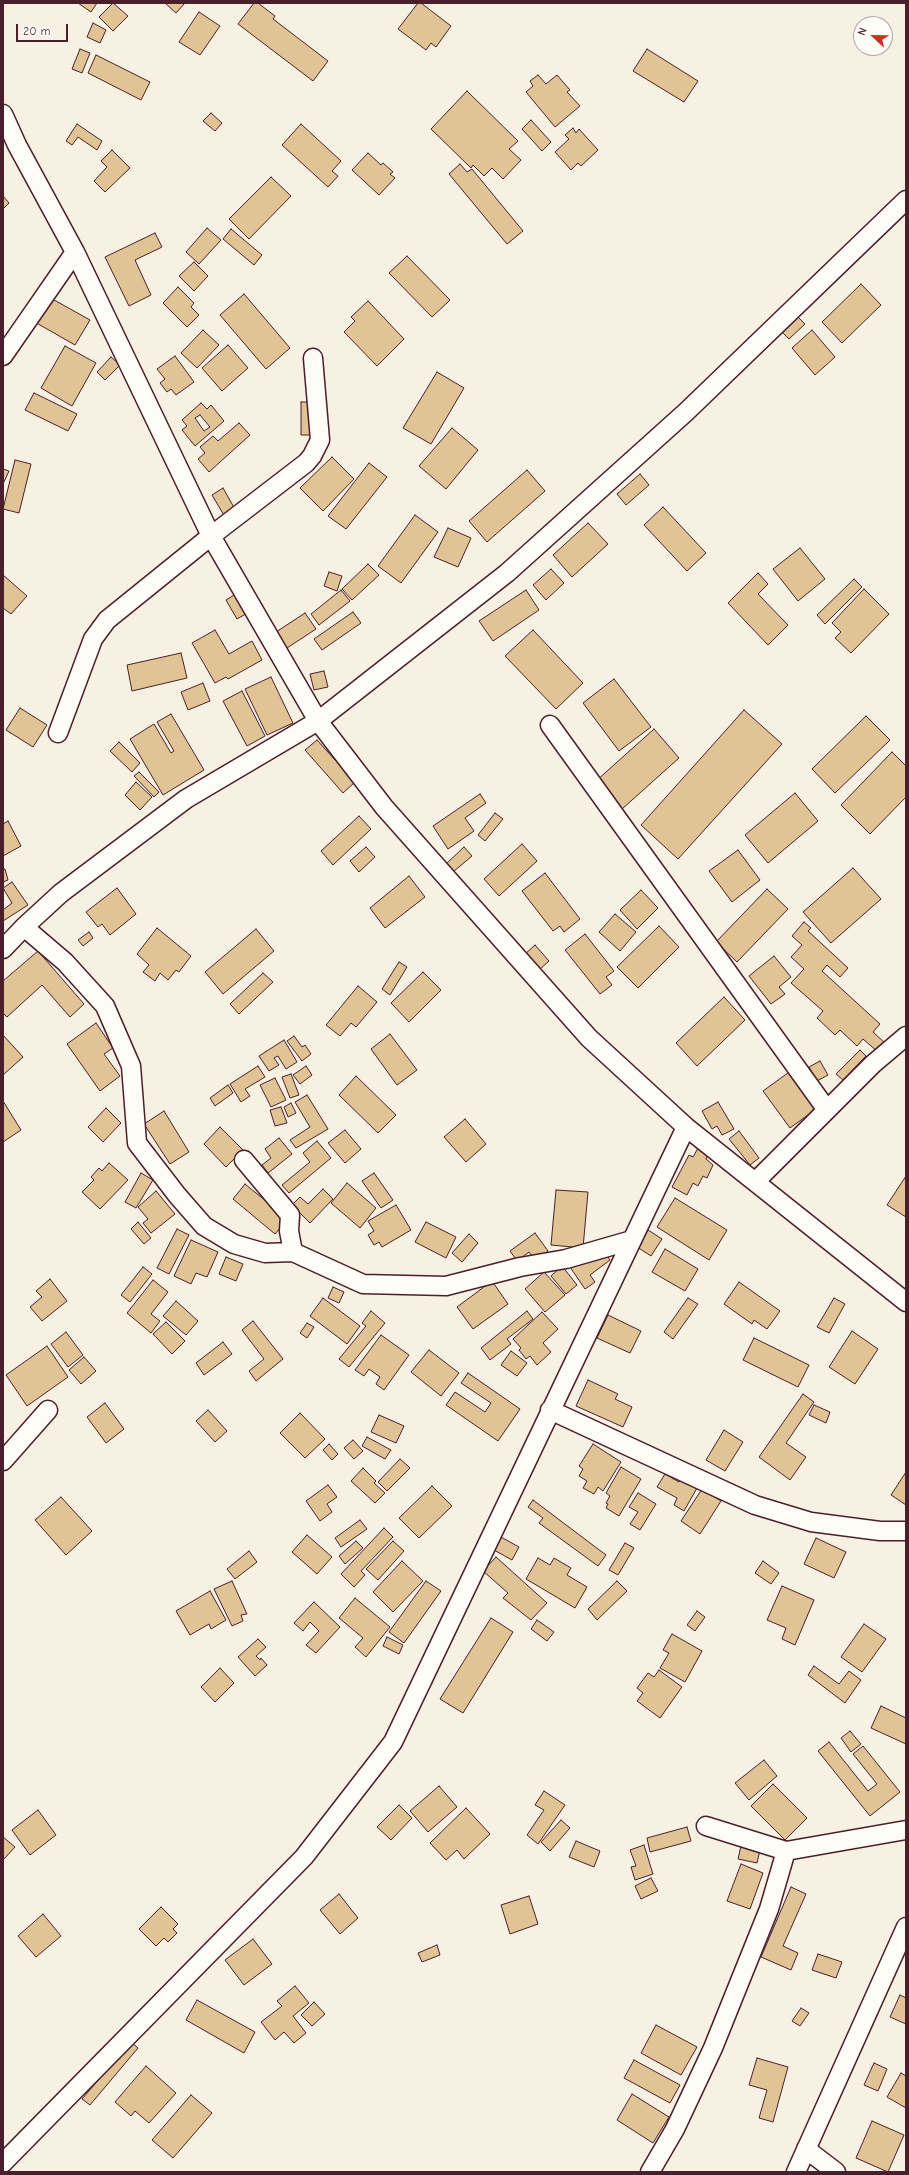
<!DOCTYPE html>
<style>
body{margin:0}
#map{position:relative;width:909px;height:2175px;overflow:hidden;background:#f7f1e3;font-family:"Comic Neue",sans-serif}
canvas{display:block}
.frame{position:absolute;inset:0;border:4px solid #4a1f2b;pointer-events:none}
.north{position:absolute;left:853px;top:16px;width:40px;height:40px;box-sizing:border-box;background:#fdfcf7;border:1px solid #b5a4a5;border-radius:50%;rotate:292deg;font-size:11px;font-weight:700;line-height:16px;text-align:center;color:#4a1f2b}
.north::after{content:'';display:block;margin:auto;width:14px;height:18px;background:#c8321e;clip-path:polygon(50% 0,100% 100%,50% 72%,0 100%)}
.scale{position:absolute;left:16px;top:24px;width:52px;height:18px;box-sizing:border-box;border:2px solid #4a1f2b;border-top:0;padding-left:5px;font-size:12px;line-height:14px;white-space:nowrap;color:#4a1f2b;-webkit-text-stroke:3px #fdfcf7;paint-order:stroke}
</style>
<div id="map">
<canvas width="909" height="2175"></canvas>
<div class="frame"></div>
<div class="north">N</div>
<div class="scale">20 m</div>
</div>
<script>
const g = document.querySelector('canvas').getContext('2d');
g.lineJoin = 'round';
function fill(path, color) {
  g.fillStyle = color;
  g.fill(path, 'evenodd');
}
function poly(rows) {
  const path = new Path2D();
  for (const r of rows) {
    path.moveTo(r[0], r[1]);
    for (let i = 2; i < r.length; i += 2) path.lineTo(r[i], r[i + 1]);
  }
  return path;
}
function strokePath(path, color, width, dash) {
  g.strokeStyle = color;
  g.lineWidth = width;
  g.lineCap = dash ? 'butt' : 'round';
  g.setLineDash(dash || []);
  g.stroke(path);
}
const building = poly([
 [78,3,97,3,91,12,78,3],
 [113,3,128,16,113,31,99,17,113,3],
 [165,3,185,3,176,13,165,3],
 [254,3,258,3,275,16,273,19,328,61,313,81,238,24,254,3],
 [418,3,421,3,451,26,436,47,431,43,426,50,398,29,418,3],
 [199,12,220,26,200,55,179,42,199,12],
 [93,23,106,30,100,43,87,37,93,23],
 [80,49,90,53,82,73,72,69,80,49],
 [647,49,698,81,684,102,633,71,647,49],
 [96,55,150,82,141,100,88,73,96,55],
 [538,75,546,84,557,75,570,90,567,92,580,106,555,127,526,92,533,86,530,81,538,75],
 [467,91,518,141,509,149,521,160,503,179,492,168,484,176,473,165,471,168,431,129,467,91],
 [211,113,222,123,215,131,203,121,211,113],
 [531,120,551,142,542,151,522,129,531,120],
 [77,124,102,141,97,150,78,137,72,145,66,141,77,124],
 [301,124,341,161,332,171,338,176,328,187,282,145,301,124],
 [573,128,576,133,579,129,598,150,581,166,578,163,571,170,555,152,569,139,565,135,573,128],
 [112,150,130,168,105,192,94,181,107,167,101,161,112,150],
 [368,153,381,165,383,163,393,172,390,174,395,178,379,195,352,170,368,153],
 [460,164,467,172,472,169,523,231,507,244,449,174,460,164],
 [271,177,291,196,249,239,229,219,271,177],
 [3,196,9,203,3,209,3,196],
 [207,228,221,240,199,264,186,252,207,228],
 [231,229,262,255,254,265,223,239,231,229],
 [155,233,162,247,135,260,151,295,129,306,105,257,155,233],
 [407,256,450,300,432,317,389,273,407,256],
 [194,262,208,276,194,291,179,276,194,262],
 [861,284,881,305,842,343,822,322,861,284],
 [178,287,194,303,191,307,199,315,187,327,163,303,178,287],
 [244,294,290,348,266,369,220,315,244,294],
 [47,296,90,320,75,345,33,321,47,296],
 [368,301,404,339,377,366,344,332,355,321,351,317,368,301],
 [798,317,805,324,789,339,782,332,798,317],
 [203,330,219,345,197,368,181,353,203,330],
 [812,330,835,357,815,375,792,348,812,330],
 [228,345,248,368,222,391,202,368,228,345],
 [65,346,96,363,72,406,41,388,65,346],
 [175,356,194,382,176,395,171,389,167,392,160,383,165,379,157,369,175,356],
 [111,357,120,365,105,380,97,372,111,357],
 [437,372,464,388,431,444,403,428,437,372],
 [34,393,77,414,68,431,25,410,34,393],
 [301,402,314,402,314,435,301,435,301,402],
 [201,403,207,409,211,405,224,421,195,446,182,430,187,426,182,420,201,403],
 [200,415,210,427,204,431,195,418,200,415],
 [239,423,250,435,209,472,198,459,205,453,200,447,213,436,218,441,239,423],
 [452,428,478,450,446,489,419,466,452,428],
 [332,457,354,479,323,511,300,488,332,457],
 [15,460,31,464,19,513,3,509,15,460],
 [369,463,387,477,346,529,328,516,369,463],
 [3,469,9,471,3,484,3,469],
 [527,470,545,491,487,542,469,521,527,470],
 [640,474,649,485,626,505,617,494,640,474],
 [223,488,236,511,225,517,212,495,223,488],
 [663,507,706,553,687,571,644,525,663,507],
 [415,515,438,532,401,583,378,566,415,515],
 [588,523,608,544,572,577,553,555,588,523],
 [448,528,471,538,458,567,434,557,448,528],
 [800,548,825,579,798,601,773,569,800,548],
 [368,564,379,575,352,600,342,589,368,564],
 [551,569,564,583,546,600,533,585,551,569],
 [329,572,342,576,337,591,324,586,329,572],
 [758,573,768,584,758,594,788,625,768,645,728,603,758,573],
 [3,575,27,596,11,614,3,608,3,575],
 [854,579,862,587,825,624,817,615,854,579],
 [864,589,889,614,851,653,835,638,841,632,832,623,864,589],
 [341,590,350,601,319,625,311,614,341,590],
 [526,590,539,610,493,641,479,621,526,590],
 [239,592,251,611,237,619,226,600,239,592],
 [353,612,361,623,322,650,314,639,353,612],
 [305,613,316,629,287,648,276,632,305,613],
 [215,630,229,654,252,641,262,660,228,679,226,677,215,683,192,643,215,630],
 [533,630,583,683,556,709,505,656,533,630],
 [181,653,187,678,132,691,127,665,181,653],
 [324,671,328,687,314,690,310,674,324,671],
 [271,677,293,723,267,735,245,689,271,677],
 [614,679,651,727,619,751,583,703,614,679],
 [203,683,210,701,188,710,181,692,203,683],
 [242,691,265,736,247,746,223,701,242,691],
 [20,708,47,725,33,747,6,730,20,708],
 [744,710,782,744,678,859,641,825,744,710],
 [171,714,204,770,163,795,130,739,154,724,171,753,174,751,157,722,171,714],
 [866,716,890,740,835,793,812,769,866,716],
 [654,729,679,758,622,809,596,781,654,729],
 [317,740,355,782,343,793,305,750,317,740],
 [119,742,140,763,132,772,110,751,119,742],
 [892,752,906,766,906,797,870,834,841,805,892,752],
 [139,772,159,792,154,797,134,776,139,772],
 [136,782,152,797,140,810,125,795,136,782],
 [795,793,818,821,768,863,745,835,795,793],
 [480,794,486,803,465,818,474,831,448,849,433,826,480,794],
 [495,813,503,819,485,841,478,835,495,813],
 [359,816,371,829,333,865,321,851,359,816],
 [8,821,21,846,3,856,3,824,8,821],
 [522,844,537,861,499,896,484,879,522,844],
 [366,847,375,857,359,872,350,861,366,847],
 [464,847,472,856,453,872,446,864,464,847],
 [738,850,760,880,732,902,709,871,738,850],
 [853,868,881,899,831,943,803,912,853,868],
 [3,869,5,869,8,880,3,882,3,869],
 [545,873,580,919,564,932,560,926,553,931,522,891,545,873],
 [409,876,425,897,385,928,370,908,409,876],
 [12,882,28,905,3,921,3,910,12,903,3,888,12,882],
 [117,888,136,914,110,935,102,924,98,927,86,912,117,888],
 [767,889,788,909,737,962,716,942,767,889],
 [641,890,658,908,637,929,620,910,641,890],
 [615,914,636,932,620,951,599,932,615,914],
 [804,922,811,928,808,931,848,968,840,977,827,965,822,971,880,1024,873,1032,885,1043,878,1052,863,1039,857,1046,840,1030,835,1035,817,1018,823,1011,791,983,804,969,791,957,802,945,792,936,804,922],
 [659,926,679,947,638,988,617,967,659,926],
 [157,928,191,956,179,972,176,970,168,980,160,973,155,981,143,972,149,965,137,954,157,928],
 [256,929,274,951,223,994,205,972,256,929],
 [89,932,93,938,83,946,78,940,89,932],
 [585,934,614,971,606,977,612,985,600,994,565,950,585,934],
 [535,945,549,961,538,971,524,955,535,945],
 [38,951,84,1004,70,1017,42,985,7,1017,3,1013,3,981,38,951],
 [774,956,791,977,779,987,785,994,771,1004,749,976,774,956],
 [399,962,407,967,390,995,382,989,399,962],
 [423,972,441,990,409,1022,391,1003,423,972],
 [263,973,273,982,239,1014,230,1004,263,973],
 [358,986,377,1002,356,1027,351,1023,340,1036,326,1025,358,986],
 [724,997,745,1020,697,1066,676,1043,724,997],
 [96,1023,113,1048,104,1054,120,1076,100,1091,67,1044,96,1023],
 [390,1034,417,1070,397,1085,371,1049,390,1034],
 [3,1035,23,1057,3,1075,3,1035],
 [294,1036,302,1047,305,1045,311,1054,302,1061,287,1041,294,1036],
 [284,1040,297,1062,286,1069,278,1056,274,1058,279,1065,269,1071,259,1056,284,1040],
 [860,1050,866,1056,843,1080,836,1074,860,1050],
 [820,1061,828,1075,817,1081,809,1067,820,1061],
 [258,1066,265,1077,245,1089,250,1096,241,1102,230,1084,258,1066],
 [306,1066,312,1075,300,1084,293,1075,306,1066],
 [792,1070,819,1107,790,1128,763,1091,792,1070],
 [291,1074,299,1095,290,1098,282,1077,291,1074],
 [356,1076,396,1115,378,1133,339,1095,356,1076],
 [275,1078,286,1100,271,1107,260,1085,275,1078],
 [228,1085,233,1093,215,1106,210,1098,228,1085],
 [307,1095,328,1129,296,1148,290,1140,310,1127,295,1102,307,1095],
 [3,1101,21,1130,3,1142,3,1101],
 [718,1102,734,1129,722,1135,717,1126,712,1129,702,1111,718,1102],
 [291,1103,296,1113,288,1117,284,1107,291,1103],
 [281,1107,287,1123,275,1126,270,1110,281,1107],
 [106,1108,121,1123,103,1142,88,1127,106,1108],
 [164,1111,189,1152,170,1164,144,1124,164,1111],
 [465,1119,486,1144,466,1162,444,1137,465,1119],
 [220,1127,243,1150,226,1167,204,1144,220,1127],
 [345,1130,361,1149,345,1163,328,1143,345,1130],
 [739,1131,759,1158,750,1165,729,1139,739,1131],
 [279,1138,292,1154,268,1173,262,1165,271,1158,265,1149,279,1138],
 [317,1141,331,1158,289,1193,282,1185,310,1162,303,1153,317,1141],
 [698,1148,708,1154,706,1159,713,1165,707,1178,703,1176,698,1186,693,1183,687,1195,672,1187,689,1155,693,1157,698,1148],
 [109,1163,128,1180,100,1209,82,1192,94,1180,91,1177,99,1168,102,1171,109,1163],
 [141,1173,153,1180,136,1208,125,1202,141,1173],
 [374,1173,393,1200,381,1208,362,1181,374,1173],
 [906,1176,906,1217,887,1205,906,1176],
 [347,1183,376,1208,360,1228,331,1203,347,1183],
 [245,1184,288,1219,275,1234,233,1199,245,1184],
 [323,1189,333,1199,310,1223,292,1205,300,1197,308,1204,323,1189],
 [556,1190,588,1192,583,1248,551,1245,556,1190],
 [156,1191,175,1214,151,1233,143,1223,148,1219,138,1207,156,1191],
 [675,1198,727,1230,709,1260,657,1227,675,1198],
 [396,1205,411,1230,382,1247,379,1242,374,1245,368,1235,374,1231,368,1221,396,1205],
 [138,1222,151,1238,144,1244,131,1229,138,1222],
 [426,1222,456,1237,446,1258,415,1242,426,1222],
 [177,1229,189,1235,169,1274,157,1268,177,1229],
 [648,1230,662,1239,651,1256,637,1247,648,1230],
 [535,1233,548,1251,535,1260,529,1252,517,1261,510,1251,535,1233],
 [469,1234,478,1243,462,1262,452,1253,469,1234],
 [191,1240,218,1252,207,1277,196,1273,191,1284,174,1276,191,1240],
 [665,1249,698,1269,685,1291,652,1272,665,1249],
 [605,1252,610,1260,590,1275,595,1282,585,1289,570,1267,605,1252],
 [226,1257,243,1264,236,1281,219,1274,226,1257],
 [562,1266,577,1285,566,1294,551,1276,562,1266],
 [143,1267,152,1274,130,1302,121,1295,143,1267],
 [544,1272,565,1295,545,1312,525,1289,544,1272],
 [50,1279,67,1301,42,1321,30,1307,42,1297,36,1291,50,1279],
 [153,1280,168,1292,151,1314,160,1321,151,1333,127,1313,153,1280],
 [492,1281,508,1304,473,1329,457,1307,492,1281],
 [739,1282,780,1311,767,1329,754,1320,752,1324,724,1304,739,1282],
 [333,1287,344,1292,339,1303,328,1298,333,1287],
 [323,1298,360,1326,347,1344,310,1316,323,1298],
 [688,1298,698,1304,673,1339,664,1332,688,1298],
 [834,1298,845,1304,829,1333,817,1327,834,1298],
 [176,1301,198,1321,186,1335,163,1316,176,1301],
 [371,1311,385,1323,349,1367,339,1359,366,1326,362,1323,371,1311],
 [527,1311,533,1319,507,1339,511,1344,490,1360,481,1348,527,1311],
 [542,1312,558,1329,543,1343,551,1352,537,1365,530,1356,526,1359,519,1350,521,1348,513,1339,542,1312],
 [608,1315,641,1331,630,1353,597,1338,608,1315],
 [253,1321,283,1359,256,1381,249,1371,264,1359,242,1330,253,1321],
 [166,1322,185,1341,172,1354,153,1334,166,1322],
 [307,1323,314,1327,307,1338,300,1333,307,1323],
 [852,1331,878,1349,855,1384,829,1367,852,1331],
 [66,1332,83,1355,68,1367,51,1344,66,1332],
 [381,1335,409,1355,384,1390,376,1384,380,1377,369,1369,364,1376,355,1370,381,1335],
 [754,1338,809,1365,798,1387,743,1360,754,1338],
 [223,1342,232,1354,204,1375,196,1363,223,1342],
 [47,1346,68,1377,27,1406,6,1375,47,1346],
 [429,1350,459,1373,441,1396,411,1372,429,1350],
 [511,1351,527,1363,517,1376,501,1365,511,1351],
 [84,1357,96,1371,81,1384,69,1370,84,1357],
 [468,1373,520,1409,498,1441,446,1405,455,1392,485,1412,491,1403,461,1383,468,1373],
 [588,1380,618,1394,615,1399,632,1407,623,1427,576,1406,588,1380],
 [803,1394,814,1402,786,1443,806,1457,790,1480,759,1457,803,1394],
 [105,1403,124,1429,106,1443,87,1417,105,1403],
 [814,1405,830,1412,826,1423,809,1415,814,1405],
 [208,1410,227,1431,215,1442,196,1421,208,1410],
 [300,1413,325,1439,305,1458,280,1433,300,1413],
 [379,1415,404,1426,396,1443,371,1432,379,1415],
 [724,1430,743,1442,725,1471,706,1460,724,1430],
 [367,1437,391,1450,385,1459,362,1446,367,1437],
 [353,1440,363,1451,354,1459,344,1448,353,1440],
 [329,1444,338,1454,332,1460,323,1450,329,1444],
 [593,1444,621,1462,603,1491,598,1487,594,1494,583,1488,587,1481,579,1476,583,1469,579,1466,593,1444],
 [400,1459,410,1468,387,1491,378,1482,400,1459],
 [621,1467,641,1479,619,1516,606,1508,608,1504,606,1503,610,1496,606,1493,621,1467],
 [363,1468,376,1481,374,1483,385,1493,375,1503,351,1481,363,1468],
 [906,1472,906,1505,891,1495,906,1472],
 [665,1474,679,1482,681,1478,697,1488,684,1511,674,1505,677,1498,657,1487,665,1474],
 [328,1485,337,1497,327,1504,332,1512,320,1521,306,1501,328,1485],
 [432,1486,452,1506,419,1538,399,1518,432,1486],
 [702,1489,721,1501,700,1534,681,1521,702,1489],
 [638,1493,656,1504,640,1530,630,1524,638,1512,629,1507,638,1493],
 [61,1497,92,1531,66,1555,35,1520,61,1497],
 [533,1500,606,1555,598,1566,539,1523,543,1518,528,1507,533,1500],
 [360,1520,367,1529,341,1547,335,1538,360,1520],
 [384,1528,393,1537,361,1571,365,1575,354,1587,341,1574,384,1528],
 [307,1535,332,1557,317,1574,292,1552,307,1535],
 [501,1537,519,1547,512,1560,494,1550,501,1537],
 [816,1538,846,1552,834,1578,804,1564,816,1538],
 [356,1541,363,1548,345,1564,339,1556,356,1541],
 [393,1541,404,1551,378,1580,366,1569,393,1541],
 [625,1543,634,1548,618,1575,609,1570,625,1543],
 [249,1551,257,1562,235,1579,227,1569,249,1551],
 [496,1557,547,1603,531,1620,503,1598,508,1593,483,1571,496,1557],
 [538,1558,550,1565,554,1558,571,1568,567,1575,587,1587,575,1608,526,1579,538,1558],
 [402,1561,423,1581,393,1612,373,1592,402,1561],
 [763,1561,779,1573,771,1584,755,1573,763,1561],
 [232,1581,247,1614,241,1615,243,1621,232,1626,214,1589,232,1581],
 [426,1581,441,1591,404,1643,389,1632,426,1581],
 [617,1581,627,1591,597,1620,588,1609,617,1581],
 [782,1586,814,1600,795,1645,782,1639,786,1628,767,1620,782,1586],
 [210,1591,226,1620,211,1629,209,1624,190,1635,176,1611,210,1591],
 [355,1598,390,1627,366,1657,355,1647,363,1638,339,1618,355,1598],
 [314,1602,340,1627,316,1653,306,1645,319,1631,310,1622,303,1631,294,1623,314,1602],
 [697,1611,705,1617,695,1631,687,1625,697,1611],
 [491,1618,513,1632,463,1713,440,1699,491,1618],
 [537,1620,554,1632,547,1641,531,1629,537,1620],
 [864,1624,886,1639,862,1672,841,1657,864,1624],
 [672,1634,702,1651,685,1682,660,1668,669,1653,663,1650,672,1634],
 [387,1637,403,1645,399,1654,383,1646,387,1637],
 [258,1639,266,1647,256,1656,260,1660,261,1658,267,1665,255,1676,238,1657,258,1639],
 [814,1666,839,1684,849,1671,861,1680,845,1703,808,1675,814,1666],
 [220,1668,234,1683,215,1702,201,1687,220,1668],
 [659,1670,682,1687,660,1718,637,1701,643,1693,637,1688,648,1673,654,1677,659,1670],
 [881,1706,906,1718,906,1744,871,1728,881,1706],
 [850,1731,861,1744,851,1752,841,1738,850,1731],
 [829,1742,868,1791,877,1784,853,1754,863,1746,900,1792,870,1816,818,1751,829,1742],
 [764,1760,777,1776,749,1800,735,1783,764,1760],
 [773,1784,807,1818,785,1840,751,1806,773,1784],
 [439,1786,457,1807,428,1832,410,1811,439,1786],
 [544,1791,565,1805,538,1844,527,1835,544,1810,535,1805,544,1791],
 [399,1805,412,1818,391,1840,377,1827,399,1805],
 [466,1808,490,1834,464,1859,457,1850,446,1860,430,1843,466,1808],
 [38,1810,56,1835,30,1855,12,1830,38,1810],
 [561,1820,570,1828,550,1851,541,1842,561,1820],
 [687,1827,691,1841,650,1852,647,1838,687,1827],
 [3,1837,15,1847,3,1860,3,1837],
 [576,1841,600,1851,594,1867,569,1857,576,1841],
 [644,1845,653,1874,635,1880,631,1867,636,1866,630,1850,644,1845],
 [741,1846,760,1850,757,1863,738,1859,741,1846],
 [741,1864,763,1873,750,1909,727,1901,741,1864],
 [651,1878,658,1891,641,1899,635,1886,651,1878],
 [791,1887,806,1894,783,1946,798,1953,791,1970,761,1957,791,1887],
 [339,1894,358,1918,340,1934,320,1910,339,1894],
 [529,1896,538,1924,510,1934,501,1905,529,1896],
 [161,1907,178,1924,173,1929,177,1933,168,1942,164,1938,156,1946,139,1929,161,1907],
 [43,1914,61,1936,36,1957,18,1936,43,1914],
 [253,1939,272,1964,244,1985,225,1960,253,1939],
 [437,1945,440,1955,422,1962,418,1953,437,1945],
 [818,1954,842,1962,836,1978,812,1970,818,1954],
 [295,1986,309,2003,293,2016,306,2033,294,2043,284,2032,275,2040,261,2022,282,2006,277,2001,295,1986],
 [900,1995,906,1998,906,2024,890,2017,900,1995],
 [197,2000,255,2032,244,2053,186,2020,197,2000],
 [314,2002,325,2014,312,2026,301,2015,314,2002],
 [801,2008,809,2013,800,2026,792,2021,801,2008],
 [656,2025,697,2047,681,2075,641,2053,656,2025],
 [131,2042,138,2048,90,2105,82,2099,131,2042],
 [757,2058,788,2067,773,2122,759,2118,767,2090,749,2085,757,2058],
 [634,2060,680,2085,670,2103,624,2078,634,2060],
 [874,2063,887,2069,878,2091,864,2085,874,2063],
 [146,2066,176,2093,149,2123,135,2111,131,2116,115,2102,146,2066],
 [901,2073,906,2076,906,2108,887,2097,901,2073],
 [632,2094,669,2117,653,2143,617,2120,632,2094],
 [191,2095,212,2113,173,2158,152,2140,191,2095],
 [872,2121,904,2135,888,2172,856,2158,872,2121]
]);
const minor = poly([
 [3,114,17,145,75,252,211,536,318,721,384,807,589,1038,686,1127,906,1302],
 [3,356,75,252],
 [550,725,827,1110],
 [58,733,93,639,107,620,211,536,306,463,312,456,320,440,313,358],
 [24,927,65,962,105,1006,131,1066,137,1143,177,1195,204,1226,234,1244,265,1253,293,1252,363,1284,446,1286,520,1267,566,1259,632,1240],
 [3,949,24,927,61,893,186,799,318,721,507,573,686,412,906,200],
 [244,1160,290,1215,289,1231,293,1252],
 [755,1182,873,1064,906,1036],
 [550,1410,755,1505,811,1522,880,1531,906,1531],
 [3,1461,48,1410],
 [706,1826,786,1851,906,1830],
 [806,2149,836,2172],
 [3,2163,304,1857,393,1742,686,1127],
 [650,2172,675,2129,713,2048,769,1909,786,1851],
 [796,2172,906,1927]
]);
fill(building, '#e1c495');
strokePath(building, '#4a1f2b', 1);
strokePath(minor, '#4a1f2b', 21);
strokePath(minor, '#fdfcf7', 18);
</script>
